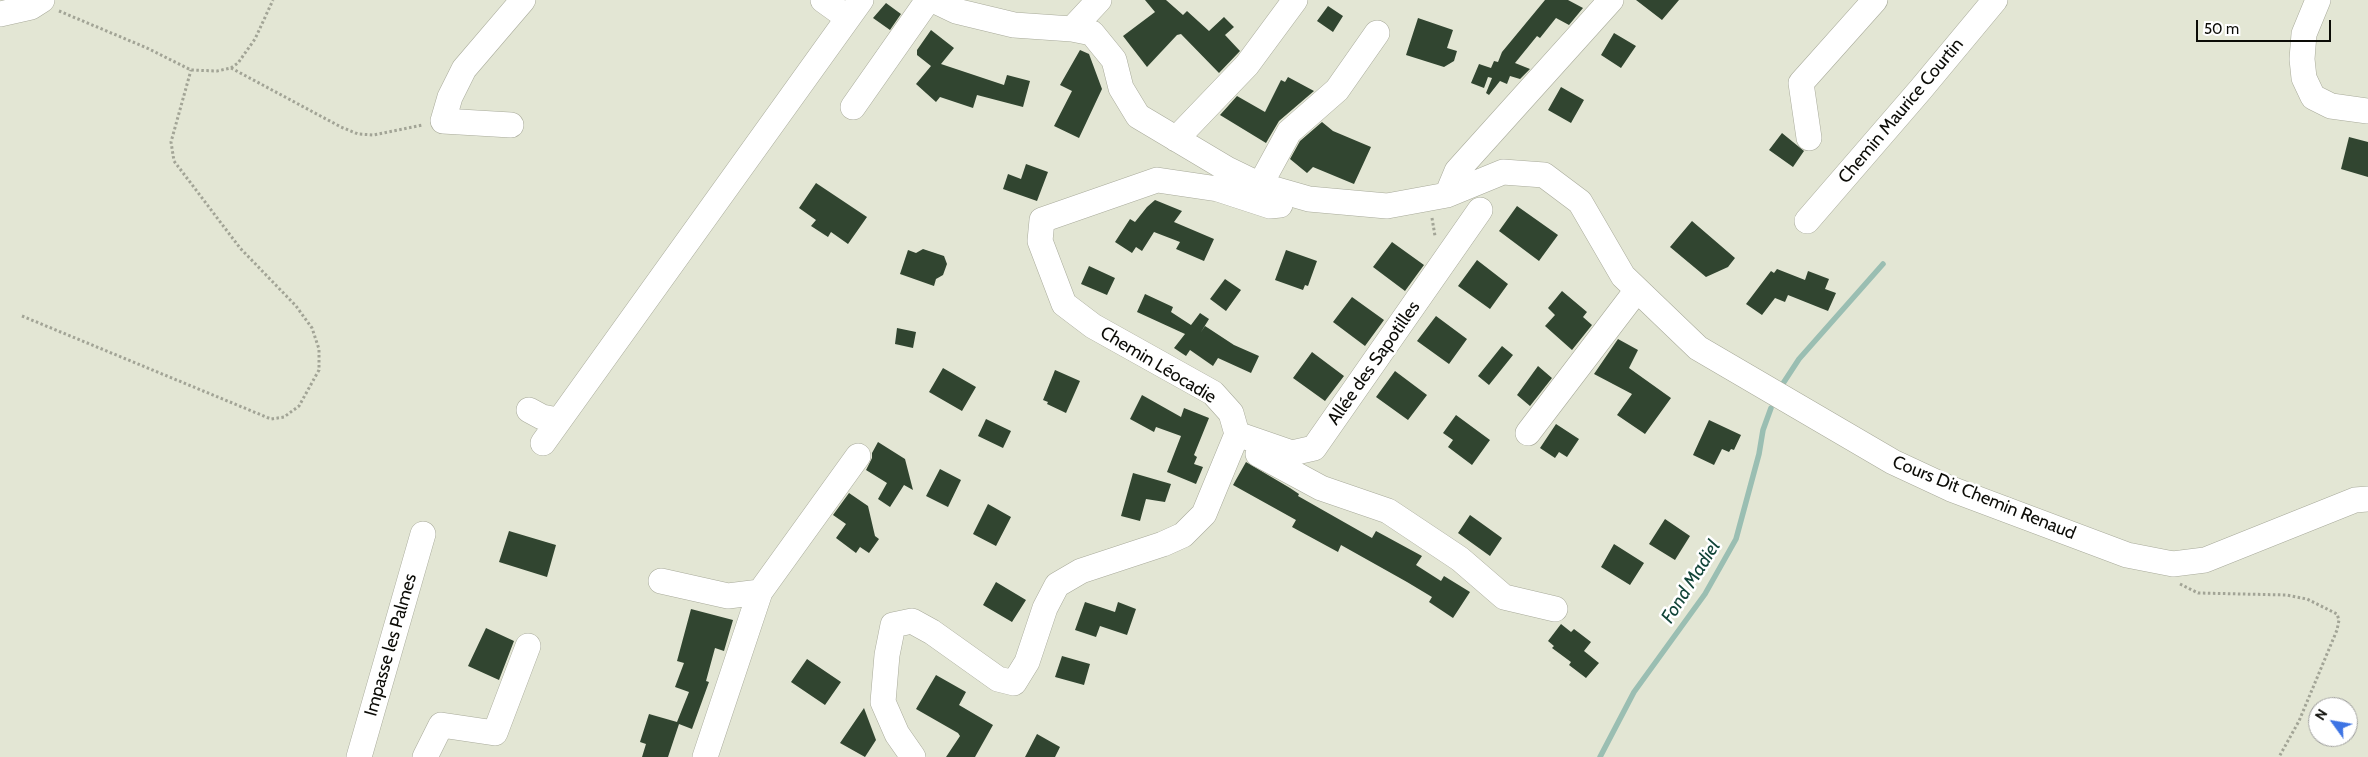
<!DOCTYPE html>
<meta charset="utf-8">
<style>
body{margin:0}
#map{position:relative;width:2368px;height:757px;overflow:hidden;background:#e3e6d4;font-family:Cabin,sans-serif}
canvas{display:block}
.north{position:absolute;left:2308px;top:697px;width:50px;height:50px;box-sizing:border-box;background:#fff;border:1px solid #9e9e9c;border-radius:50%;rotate:302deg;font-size:14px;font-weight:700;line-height:20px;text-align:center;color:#0c0c07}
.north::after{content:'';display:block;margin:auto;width:18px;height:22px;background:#3d74e4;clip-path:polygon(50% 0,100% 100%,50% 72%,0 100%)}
.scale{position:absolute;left:2196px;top:20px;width:135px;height:22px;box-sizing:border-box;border:2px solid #0c0c07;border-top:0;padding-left:6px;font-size:15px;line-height:18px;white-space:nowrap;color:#0c0c07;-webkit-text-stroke:4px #fff;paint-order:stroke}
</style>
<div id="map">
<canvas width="2368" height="757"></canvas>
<div class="north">N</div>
<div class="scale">50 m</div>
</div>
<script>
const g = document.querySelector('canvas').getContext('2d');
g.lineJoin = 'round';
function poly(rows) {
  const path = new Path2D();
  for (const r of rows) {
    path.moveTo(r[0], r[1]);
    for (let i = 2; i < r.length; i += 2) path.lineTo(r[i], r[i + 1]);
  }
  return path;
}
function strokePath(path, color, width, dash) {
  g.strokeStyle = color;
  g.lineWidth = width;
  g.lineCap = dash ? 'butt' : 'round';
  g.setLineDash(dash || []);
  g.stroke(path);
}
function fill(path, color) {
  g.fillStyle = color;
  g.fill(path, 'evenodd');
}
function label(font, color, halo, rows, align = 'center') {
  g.font = font + ' Cabin,sans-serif';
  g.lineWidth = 5;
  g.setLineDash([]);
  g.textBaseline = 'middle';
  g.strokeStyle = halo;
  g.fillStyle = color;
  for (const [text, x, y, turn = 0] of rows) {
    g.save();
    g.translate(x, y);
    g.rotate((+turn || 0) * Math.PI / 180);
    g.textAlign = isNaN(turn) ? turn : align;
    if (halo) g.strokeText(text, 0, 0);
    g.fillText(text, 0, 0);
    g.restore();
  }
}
const stream = poly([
 [1782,385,1799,359,1883,264],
 [1600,757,1634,692,1705,594,1736,539,1759,454,1763,430,1771,408]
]);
const building = poly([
 [1145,0,1166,0,1183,15,1187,11,1209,31,1224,17,1234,27,1225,35,1240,51,1219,73,1181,34,1177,35,1147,67,1123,36,1155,12],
 [1545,0,1568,0,1583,8,1569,25,1556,18,1540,38,1537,36,1515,63,1530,69,1520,79,1510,76,1507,84,1500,81,1489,95,1486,93,1492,78,1488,77,1484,88,1471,83,1479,64,1491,68,1494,61,1498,62,1502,52],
 [1636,0,1679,0,1662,20],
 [886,3,901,14,890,30,873,18],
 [1328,6,1343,16,1333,32,1317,21],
 [1418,18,1453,30,1447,48,1457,51,1454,61,1444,67,1406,55],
 [931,30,954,48,941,64,1004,85,1007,75,1030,81,1023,107,977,95,973,108,940,97,936,102,916,84,931,66,917,55,917,50],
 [1614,33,1636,46,1621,68,1601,55],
 [1080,50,1089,54,1102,89,1079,138,1054,126,1072,91,1060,85],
 [1288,77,1314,91,1279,121,1266,143,1220,115,1237,96,1265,112,1281,80,1285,82],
 [1561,87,1584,100,1571,123,1548,110],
 [1322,122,1333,131,1371,147,1354,184,1313,167,1307,173,1290,159,1300,141],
 [1782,133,1804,151,1793,167,1769,150],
 [2349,137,2368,142,2368,177,2341,169],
 [1026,164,1048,172,1037,201,1003,189,1008,174,1021,179],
 [816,183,867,217,848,244,831,232,828,237,811,226,816,220,799,208],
 [1155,200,1182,211,1174,222,1214,239,1204,261,1176,249,1180,242,1154,232,1142,251,1136,247,1132,253,1115,242,1130,219,1135,222,1147,207],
 [1517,206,1558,235,1539,261,1499,231],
 [1692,221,1735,258,1728,267,1706,277,1670,247],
 [1392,242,1424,265,1405,291,1373,267],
 [923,249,944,256,947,264,943,275,936,279,934,286,900,274,908,250,916,253],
 [1286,250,1317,261,1308,286,1305,285,1303,290,1275,280],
 [1477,260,1508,284,1490,309,1458,286],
 [1089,266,1115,278,1107,295,1081,284],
 [1777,269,1805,280,1808,271,1829,279,1825,289,1836,293,1828,311,1788,295,1785,302,1775,298,1762,315,1746,304,1771,271,1774,273],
 [1225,279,1241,290,1226,311,1210,299],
 [1562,291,1587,312,1583,317,1592,325,1572,350,1545,326,1555,315,1548,308],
 [1145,294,1173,307,1171,312,1191,325,1200,313,1209,319,1201,332,1205,326,1234,345,1259,356,1251,373,1218,358,1213,366,1190,350,1186,356,1174,348,1185,334,1137,312],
 [1352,297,1384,320,1365,346,1333,322],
 [1436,316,1467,339,1449,364,1417,341],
 [897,328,916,332,913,348,895,344],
 [1618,339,1638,350,1629,368,1671,398,1645,434,1617,415,1632,394,1594,374],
 [1502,346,1513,355,1489,385,1478,376],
 [1312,352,1344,376,1325,401,1293,378],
 [1538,366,1552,378,1530,406,1517,395],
 [943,368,976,387,962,411,929,392],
 [1055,370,1080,381,1066,413,1047,404,1048,402,1043,400],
 [1395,371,1427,395,1408,420,1376,397],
 [1142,395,1181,417,1184,408,1209,418,1194,455,1197,457,1194,464,1203,467,1196,484,1167,472,1181,436,1156,427,1154,432,1130,419],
 [1456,415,1490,440,1472,465,1448,447,1453,440,1443,433],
 [986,419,1011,431,1003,448,978,436],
 [1709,420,1741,435,1734,450,1731,449,1729,452,1722,449,1714,465,1693,455],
 [1556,424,1579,439,1567,457,1559,452,1555,458,1540,448],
 [878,442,905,459,913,490,904,485,890,507,878,499,887,483,866,470,872,458,872,453],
 [1246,462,1290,488,1299,494,1298,496,1372,538,1376,531,1422,556,1416,565,1441,581,1444,576,1470,592,1453,618,1429,602,1432,597,1407,582,1341,545,1338,552,1292,527,1296,520,1233,485],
 [940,469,961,480,948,507,926,496],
 [1133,473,1171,484,1165,502,1146,499,1140,521,1121,516],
 [849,493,868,506,875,536,879,539,869,553,860,547,856,553,836,538,846,524,833,515],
 [988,504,1011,517,996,546,973,534],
 [1470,515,1502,538,1490,556,1458,533],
 [1665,519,1690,536,1675,560,1649,544],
 [509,531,556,545,547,577,499,562],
 [1614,544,1644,563,1630,585,1601,567],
 [996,582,1026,600,1012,622,983,605],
 [1085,602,1115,612,1118,602,1136,609,1127,635,1100,626,1096,637,1075,630],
 [691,609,733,620,724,651,715,648,706,681,709,682,692,729,679,724,668,757,642,757,646,744,640,742,649,714,677,722,689,692,675,687,684,663,677,661],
 [1561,624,1571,632,1574,629,1591,642,1584,651,1599,663,1586,678,1569,665,1571,662,1552,648,1554,646,1548,641],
 [486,628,514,641,499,680,468,666],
 [1062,656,1090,664,1084,685,1055,677],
 [807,659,841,682,825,705,791,682],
 [936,675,966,692,959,705,993,725,975,757,946,757,960,736,958,733,916,709],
 [864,708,876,740,865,757,840,743],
 [1037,734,1060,747,1055,757,1025,757]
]);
const path = poly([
 [59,11,147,48,191,70,217,71,231,68,238,63,255,39,273,0],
 [231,68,341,127,358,134,373,135,423,125],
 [1432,218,1435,236],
 [22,316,271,419,284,417,299,406,319,370,319,349,312,328,296,306,240,248,174,161,171,142,191,70],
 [2180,584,2198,593,2286,595,2307,599,2337,614,2339,620,2337,630,2299,721,2279,757]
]);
const minor = poly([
 [823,0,848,18],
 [933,0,956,11,1014,25,1072,29,1092,33,1114,60,1121,88,1138,116,1227,169,1260,185,1309,199,1387,206,1447,195,1503,172,1544,175,1580,202,1623,276,1698,348,1893,462,1951,489,2127,555,2173,564,2205,560,2355,500,2368,499],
 [2318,0,2304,34,2302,59,2304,78,2313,97,2331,106,2368,111],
 [0,14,31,7,42,0],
 [1072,29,1099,0],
 [853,107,928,0],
 [511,125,443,121,450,97,464,69,523,0],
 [1809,138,1801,83,1875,0],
 [1176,139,1247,65,1295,0],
 [1260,185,1289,132,1337,90,1377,33],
 [1447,195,1457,171,1611,0],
 [1807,221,1921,89,1995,0],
 [529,410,542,417,557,420],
 [1528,433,1637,290],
 [1237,434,1292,453,1314,448,1480,210],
 [543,443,861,0],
 [1258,454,1321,488,1388,511,1460,559,1504,597,1555,609],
 [661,581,728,596,760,592],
 [359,757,423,534],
 [425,757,441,725,495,733,528,646],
 [705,757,760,592,858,456],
 [913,757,897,734,883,702,887,655,893,625,912,621,932,632,998,679,1014,683,1027,662,1045,608,1057,585,1081,571,1163,544,1183,535,1204,514,1237,434,1231,413,1213,393,1093,326,1064,304,1040,241,1042,220,1157,180,1218,189,1270,206,1280,205]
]);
const streetNames = [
 ["Chemin Maurice Courtin",1901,111,-50],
 ["Allée des Sapotilles",1374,363,-55],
 ["Chemin Léocadie",1158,365,31],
 ["Cours Dit Chemin Renaud",1984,498,22],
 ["Impasse les Palmes",391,645,-74]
];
const waterNames = [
 ["Fond Madiel",1691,582,-58]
];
strokePath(stream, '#9abeb2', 5.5);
fill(building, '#314530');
strokePath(minor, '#a8aa9a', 26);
strokePath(path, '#a2a496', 3, [2.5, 2.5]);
strokePath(minor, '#fff', 25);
label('18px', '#0c0c07', '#fff', streetNames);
label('italic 19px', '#114438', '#fff', waterNames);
</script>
